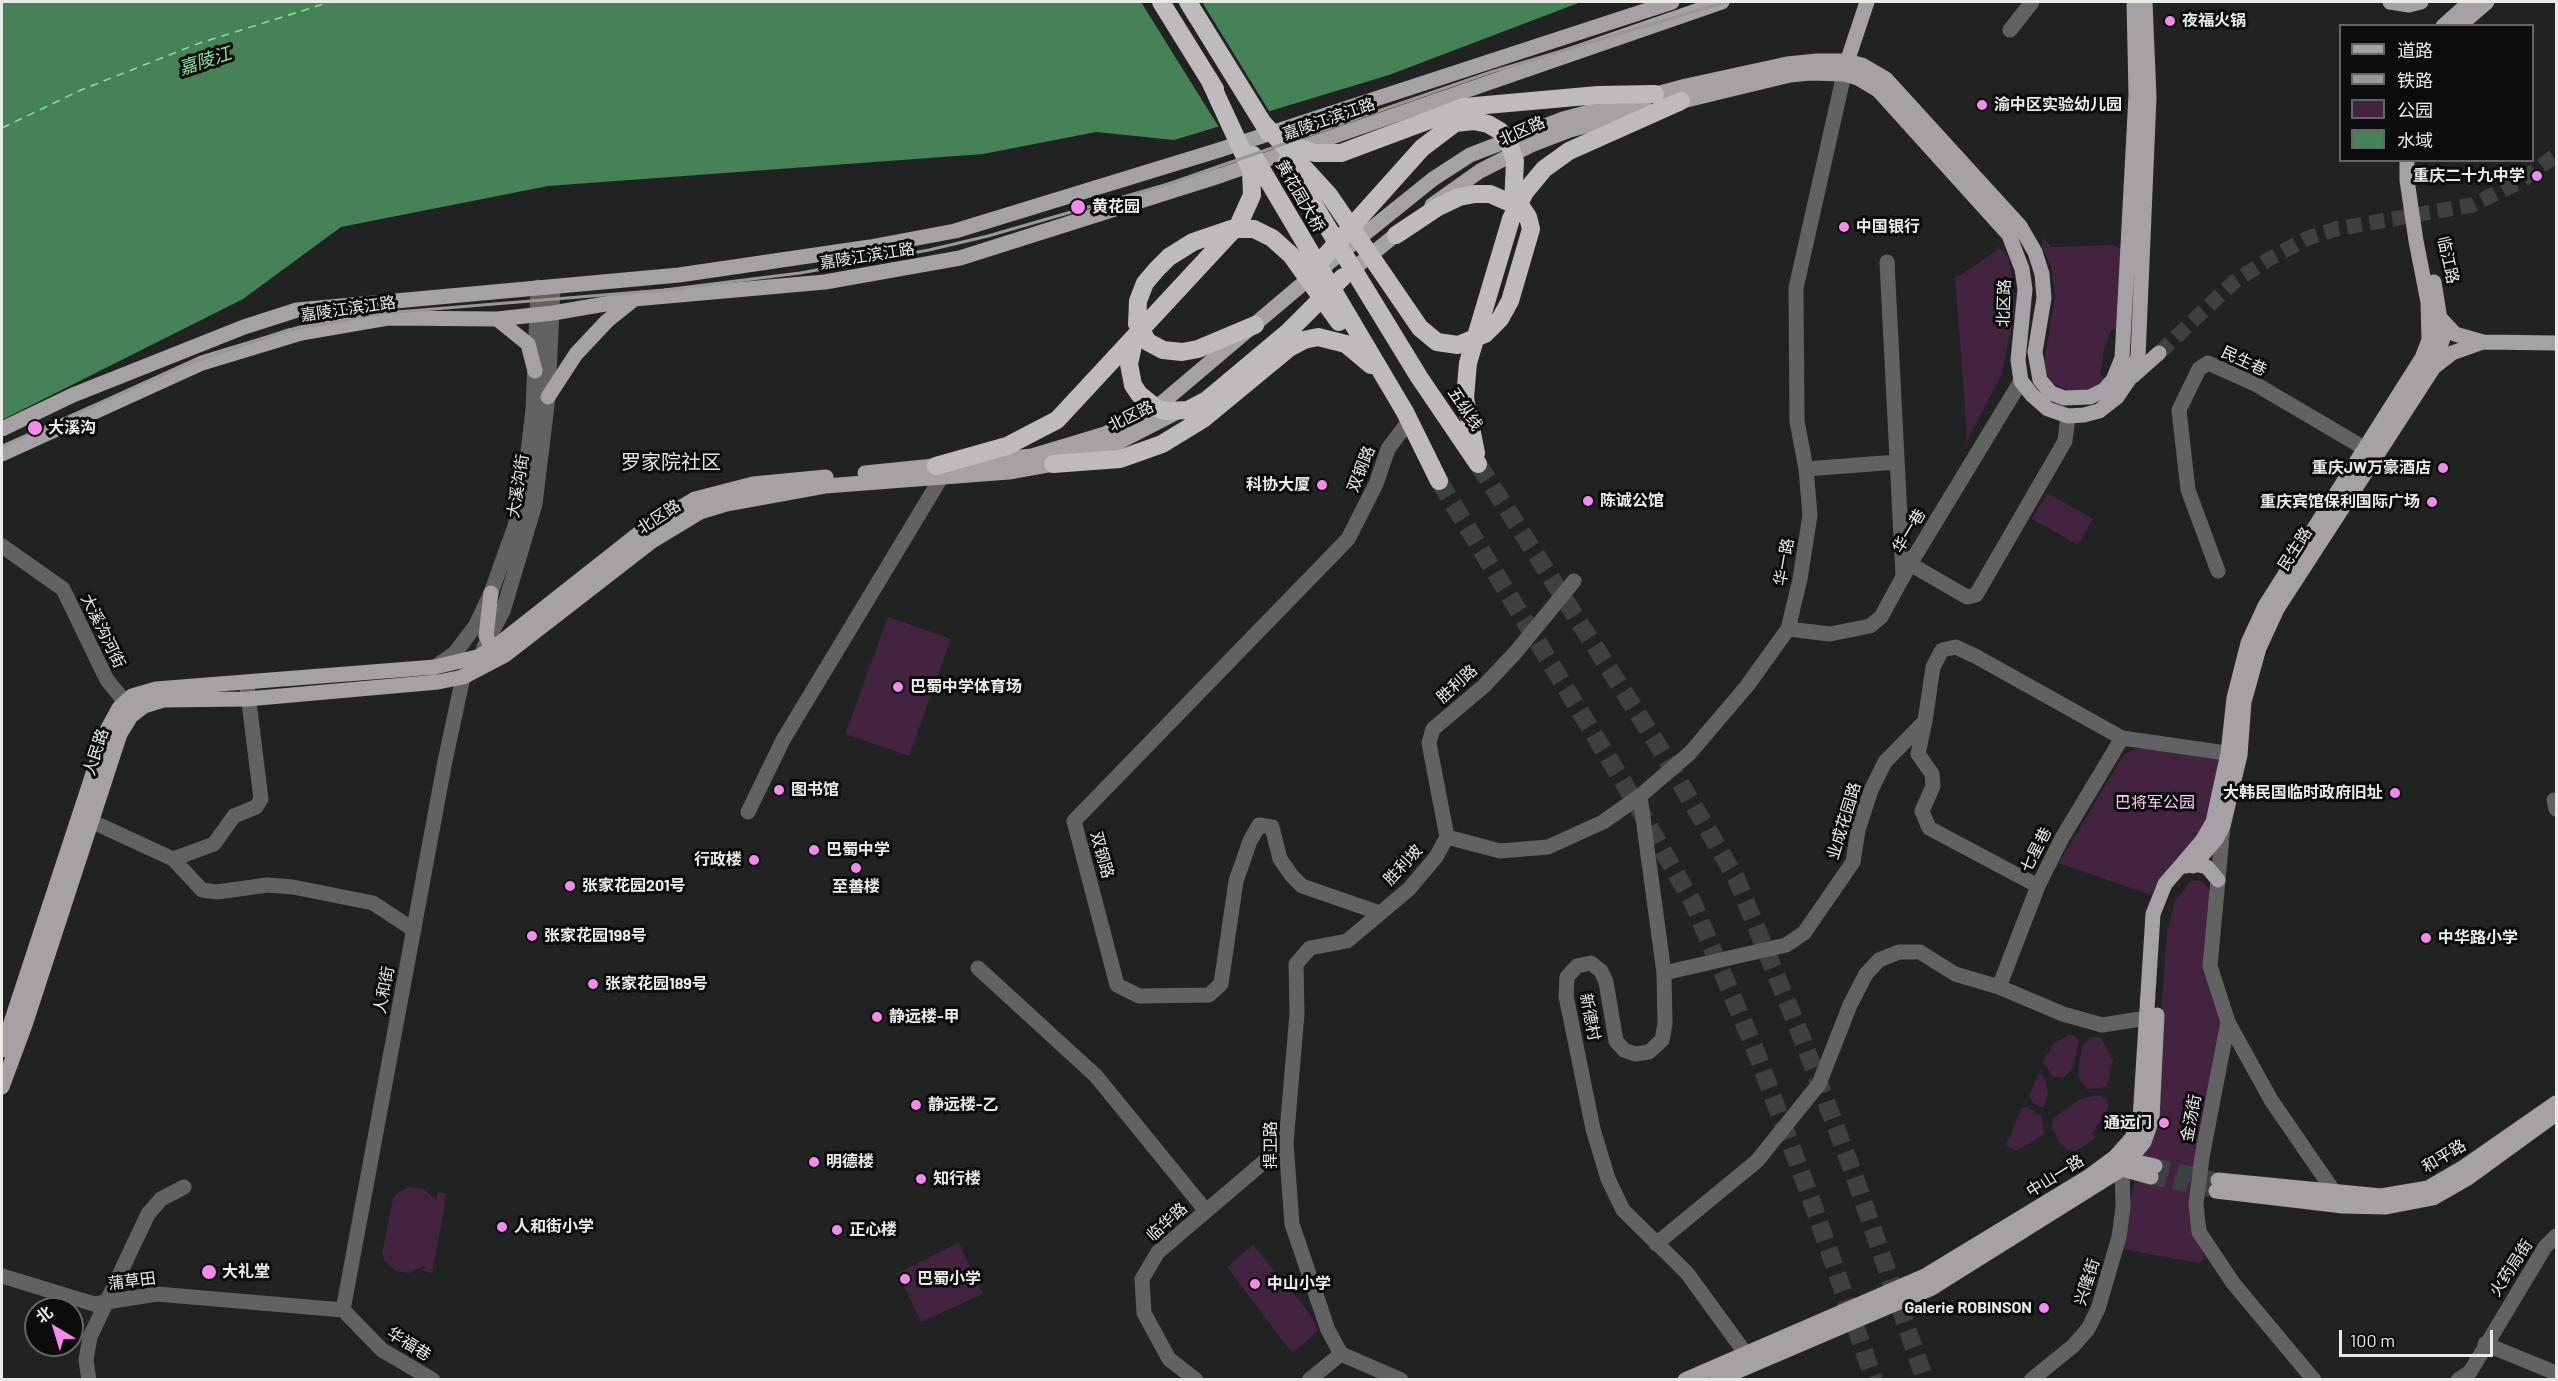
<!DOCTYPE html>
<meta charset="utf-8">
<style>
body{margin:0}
#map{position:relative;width:2558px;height:1381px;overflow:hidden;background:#202321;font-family:Barlow,"Noto Sans SC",sans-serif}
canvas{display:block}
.frame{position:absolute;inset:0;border:3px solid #e9ebe9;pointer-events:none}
.legend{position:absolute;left:2339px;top:24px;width:195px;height:138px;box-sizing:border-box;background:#0b0c0b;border:2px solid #646564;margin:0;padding:8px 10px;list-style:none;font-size:18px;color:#e9ebe9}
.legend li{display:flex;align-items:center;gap:12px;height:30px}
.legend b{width:30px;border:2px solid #646564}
.north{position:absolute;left:24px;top:1297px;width:60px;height:60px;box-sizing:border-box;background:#0b0c0b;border:2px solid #646564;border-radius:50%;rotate:322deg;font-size:16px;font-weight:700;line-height:24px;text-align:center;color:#e9ebe9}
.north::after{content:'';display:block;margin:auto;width:21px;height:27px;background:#f689ed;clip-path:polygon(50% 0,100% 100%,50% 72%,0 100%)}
.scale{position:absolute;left:2339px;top:1330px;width:154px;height:27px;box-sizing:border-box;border:3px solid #e9ebe9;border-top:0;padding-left:8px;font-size:18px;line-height:21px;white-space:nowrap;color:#e9ebe9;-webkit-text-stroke:4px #0b0c0b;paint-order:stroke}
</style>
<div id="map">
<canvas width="2558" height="1381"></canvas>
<div class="frame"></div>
<ul class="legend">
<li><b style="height:8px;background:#a5a1a4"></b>道路</li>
<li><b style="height:8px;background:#979997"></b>铁路</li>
<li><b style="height:16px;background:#422340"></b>公园</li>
<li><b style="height:16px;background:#458256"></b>水域</li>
</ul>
<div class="north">北</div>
<div class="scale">100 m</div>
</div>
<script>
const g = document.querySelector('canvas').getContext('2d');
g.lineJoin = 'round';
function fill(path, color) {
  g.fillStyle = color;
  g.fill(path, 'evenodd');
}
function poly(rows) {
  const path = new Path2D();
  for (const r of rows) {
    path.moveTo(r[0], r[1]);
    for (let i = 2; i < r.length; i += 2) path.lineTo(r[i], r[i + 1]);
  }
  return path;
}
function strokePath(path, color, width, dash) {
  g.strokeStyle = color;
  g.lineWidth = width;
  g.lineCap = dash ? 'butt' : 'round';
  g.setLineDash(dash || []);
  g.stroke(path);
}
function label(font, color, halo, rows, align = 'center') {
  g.font = font + ' Barlow,"Noto Sans SC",sans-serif';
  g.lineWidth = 6;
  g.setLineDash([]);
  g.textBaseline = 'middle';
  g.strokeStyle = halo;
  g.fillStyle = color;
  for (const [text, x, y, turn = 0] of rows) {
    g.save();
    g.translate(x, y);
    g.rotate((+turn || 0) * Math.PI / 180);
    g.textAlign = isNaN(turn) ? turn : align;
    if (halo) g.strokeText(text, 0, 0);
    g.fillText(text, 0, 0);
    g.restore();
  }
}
const green = poly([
 [2043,237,2051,247,2113,245,2121,249,2118,329,2111,330,2105,346,2100,374,2105,378,2092,389,2080,392,2072,393,2050,382,2044,364,2055,296,2051,266,2042,247],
 [1998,246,2009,258,2016,306,2001,376,1964,446,1967,434,1955,276,1961,275,1997,250],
 [2047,493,2093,519,2078,545,2032,519],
 [888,617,951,639,909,756,845,734],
 [2139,748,2215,756,2220,762,2211,816,2200,833,2169,866,2151,895,2059,863,2124,754],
 [2195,880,2203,882,2212,893,2221,1029,2194,1235,2205,1257,2199,1263,2121,1249,2128,1206,2153,1121,2167,932,2175,901,2190,882],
 [2069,1035,2076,1036,2079,1040,2073,1068,2063,1078,2052,1076,2043,1062,2053,1044],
 [2090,1037,2101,1038,2113,1060,2107,1086,2101,1088,2087,1089,2078,1077,2080,1056,2083,1045],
 [2038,1075,2042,1075,2045,1080,2048,1094,2044,1107,2040,1107,2033,1103,2029,1096],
 [2101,1095,2107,1100,2108,1106,2105,1114,2092,1134,2096,1138,2076,1151,2068,1150,2061,1146,2052,1128,2053,1118,2082,1098],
 [2027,1107,2042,1116,2044,1134,2016,1151,2006,1145,2022,1108],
 [409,1187,424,1189,436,1200,438,1192,447,1194,432,1273,424,1271,425,1267,423,1266,409,1273,395,1271,384,1260,382,1253,393,1199,397,1193],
 [959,1243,983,1294,921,1322,898,1273],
 [1253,1245,1308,1311,1318,1331,1292,1353,1227,1267]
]);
const water = poly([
 [2,2,1581,2,1389,75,1174,140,1096,132,983,154,548,186,341,227,243,299,2,420]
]);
const pier = poly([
 [1141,2,1202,2,1271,114,1220,129]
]);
const ferry = poly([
 [2,128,81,90,197,44,330,2]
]);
const majorTunnel = poly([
 [2159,353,2234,282,2269,259,2308,238,2336,229,2472,205,2521,181,2556,155],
 [2155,1166,2218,1180],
 [2151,1177,2216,1191]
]);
const highwayTunnel = poly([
 [1478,464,1661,750,1736,878,1802,1038,1854,1175,1925,1380],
 [1439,481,1625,785,1693,903,1756,1052,1811,1199,1874,1380]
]);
const minor = poly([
 [2010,30,2032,2],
 [1887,262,1903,576],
 [1806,469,1897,462],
 [2,546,63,589,107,680,125,702,136,705],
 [1910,564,1967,597,1976,595,2065,441,2068,416],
 [2218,571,2188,490,2179,410,2199,369,2208,363,2257,385,2364,448],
 [1788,629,1830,634,1870,626,1881,617,1910,564,2021,381],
 [484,647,503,611,535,504,548,397,553,287],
 [435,667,455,653,476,625,491,593,515,526,522,501,533,410,538,287],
 [1925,721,1918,754,1932,774,1933,786,1922,811,1929,828,2038,886],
 [1640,796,1664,973,1665,1024,1662,1040,1649,1052,1635,1054,1624,1050,1616,1041,1606,982,1601,971,1591,963,1577,966,1567,977,1566,996,1593,1129,1608,1179,1623,1210,1687,1273,1746,1354],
 [2554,800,2556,809],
 [748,812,783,740,941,478],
 [80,816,173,859,202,890,217,892,267,885,293,887,373,903,414,930],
 [2223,826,2210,966,2228,1022,2202,1157,2196,1204,2199,1232,2233,1283,2314,1380],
 [1447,837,1500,851,1548,847,1603,822,1640,796,1690,753,1747,686,1788,629,1800,579,1810,515,1806,469,1797,421,1796,288,1844,74],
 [1447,837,1429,743,1433,729,1484,686,1515,653,1574,581],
 [173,859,214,844,234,816,256,807,261,799,247,686],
 [1380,913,1302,886,1292,876,1280,859,1272,827,1259,825,1250,841,1236,881,1221,984,1209,995,1139,996,1117,985,1074,821,1348,539,1376,484,1388,449,1409,421],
 [978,968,1096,1076,1206,1211],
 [1664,973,1786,945,1804,933,1853,862,1858,830,1871,790,1885,762,1925,721,1933,667,1942,650,1956,647,1977,657,2122,738,2240,755],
 [1999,987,2038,886,2062,838,2122,738],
 [2228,1022,2271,1100,2339,1199],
 [1656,1244,1757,1161,1819,1084,1850,1005,1866,974,1879,960,1899,952,1920,952,1955,974,1999,987,2063,1014,2102,1025,2147,1018],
 [2,1276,94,1304,157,1294,343,1310],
 [343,1310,445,761,463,677,470,666],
 [343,1310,382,1350,433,1380],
 [2485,1344,2556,1373],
 [89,1380,86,1360,90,1337,148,1214,161,1199,184,1187],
 [1196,1380,1169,1359,1144,1313,1142,1279,1158,1252,1286,1143],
 [1309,1380,1341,1354],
 [1401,1380,1341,1354,1328,1330,1292,1224,1286,1143,1297,1014,1296,964,1310,948,1347,941,1365,926,1409,889,1436,857,1447,837],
 [2031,1380,2073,1346,2088,1329,2098,1309,2119,1237,2123,1207,2122,1169],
 [2458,1380,2470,1372,2545,1247,2556,1236]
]);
const major = poly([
 [2390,2,2409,5,2421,2],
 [2443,26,2470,2],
 [2459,26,2487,2],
 [1844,71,1867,2],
 [1670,104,1790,75,1810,73,1844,74,1858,78,1878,90,2009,235,2022,269,2025,289,2018,360,2021,381,2032,395,2048,409,2068,416,2084,415,2099,411,2117,397,2130,378,2138,357,2149,97,2145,2],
 [1432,205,1480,171,1531,145,1570,130,1647,110],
 [1346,275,1404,228],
 [2439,317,2455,334,2483,342],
 [497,319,528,344,535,371],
 [2434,367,2443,338,2434,282],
 [2133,376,2159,353],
 [548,397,576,354,607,321,632,301],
 [2,429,73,395,244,327,297,310,679,275,870,247,955,231,1216,151,1672,2],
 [2,454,202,363,301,333,388,318,497,319,553,313,634,299,825,282,960,258,1222,175,1722,2],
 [865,473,1032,456,1105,434,1163,402,1300,286,1433,179,1470,155,1563,119,1686,86,1787,64,1817,61,1845,61,1862,65,1886,79,2020,226,2035,252,2042,274,2044,298,2035,352,2040,380,2051,393,2064,398,2090,397,2104,390,2113,380,2122,358,2136,95,2134,2],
 [491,593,486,636,490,644,502,648],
 [2186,866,2195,864,2207,867,2218,880],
 [2193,866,2217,838,2223,826,2240,755,2244,702,2259,648,2277,609,2434,367,2452,353,2483,342,2556,343],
 [2,1050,108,728,119,708,132,696,156,689,435,667,477,657,495,647,642,531,695,499,753,484,826,477],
 [2,1087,25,1025,120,734,131,716,144,706,163,700,247,699,438,682,463,677,505,655,652,541,700,512,726,504,825,486,1009,472,1053,464,1115,444,1181,410],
 [2123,1159,2155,1166],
 [2119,1163,2122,1169,2151,1177],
 [2218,1180,2381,1196,2428,1188,2464,1167,2556,1103],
 [2216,1191,2343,1206,2386,1207,2433,1198,2468,1178,2556,1114],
 [1685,1380,1925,1276,2088,1177,2115,1157,2132,1138,2140,1119,2153,914,2165,884,2202,841,2213,822,2228,753,2234,698,2248,643,2265,606,2422,358,2429,340,2428,302,2416,241,2407,180,2407,160],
 [1717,1380,1932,1288,2122,1169,2144,1142,2152,1119,2157,1015]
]);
const highway = poly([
 [1161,2,1215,89],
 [1188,2,1269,133],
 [1264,124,1329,195,1420,328,1437,342,1458,345,1485,334,1500,319,1510,301,1531,229,1528,217,1522,208,1490,194,1475,194,1459,197,1438,207,1396,235],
 [1282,139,1288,144,1315,153,1341,153,1464,107,1598,95,1655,94],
 [1253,155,1405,412,1439,481],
 [1287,161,1419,377,1478,464],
 [1310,273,1422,148,1455,123,1474,121,1488,124,1500,131,1509,143,1515,161,1513,205],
 [1255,325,1198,349,1182,352,1163,350,1148,342,1137,324,1138,301,1145,283,1157,269,1169,257,1193,242,1231,229,1254,229,1272,238,1291,255,1339,322],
 [1134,341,1129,364,1133,385,1139,394,1156,408,1165,411,1188,410,1207,400,1287,333,1343,277],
 [1476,453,1465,398,1468,363,1511,219,1525,192,1544,169,1569,151,1681,101],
 [1053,464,1120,459,1162,444,1203,419,1289,348,1304,340,1318,337,1346,344,1371,365],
 [936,466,1007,446,1057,420,1239,224,1252,195,1251,170,1209,79]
]);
const rail = poly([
 [2,446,190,363,288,330,385,313,664,290,800,273,929,250,988,236,1168,184,1491,72,1726,2]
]);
const markers = [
 [2170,21,6,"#f689ed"],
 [1982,105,6,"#f689ed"],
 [2537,176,6,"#f689ed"],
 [1078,207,8,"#f689ed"],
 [1844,227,6,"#f689ed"],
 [35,428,8,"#f689ed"],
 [2443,468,6,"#f689ed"],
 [1322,485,6,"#f689ed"],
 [1588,501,6,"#f689ed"],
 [2432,502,6,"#f689ed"],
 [898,687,6,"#f689ed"],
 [779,790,6,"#f689ed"],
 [2395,793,6,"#f689ed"],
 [814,850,6,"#f689ed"],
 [754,860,6,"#f689ed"],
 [856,868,6,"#f689ed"],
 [570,886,6,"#f689ed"],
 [532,936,6,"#f689ed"],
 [2426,938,6,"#f689ed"],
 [593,984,6,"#f689ed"],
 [877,1017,6,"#f689ed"],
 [916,1105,6,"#f689ed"],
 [2164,1123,6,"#f689ed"],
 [814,1162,6,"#f689ed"],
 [921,1179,6,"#f689ed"],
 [502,1227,6,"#f689ed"],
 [837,1230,6,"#f689ed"],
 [209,1272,8,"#f689ed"],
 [905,1279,6,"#f689ed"],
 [1255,1284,6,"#f689ed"],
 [2044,1308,6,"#f689ed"]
];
const poiNames = [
 ["夜福火锅",2182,21],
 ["渝中区实验幼儿园",1994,105],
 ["重庆二十九中学",2525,176,"right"],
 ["黄花园",1092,207],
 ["中国银行",1856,227],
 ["大溪沟",48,428],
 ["重庆JW万豪酒店",2431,468,"right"],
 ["科协大厦",1310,485,"right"],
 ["陈诚公馆",1600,501],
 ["重庆宾馆保利国际广场",2420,502,"right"],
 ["巴蜀中学体育场",910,687],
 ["图书馆",791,790],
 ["大韩民国临时政府旧址",2383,793,"right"],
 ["巴蜀中学",826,850],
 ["行政楼",742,860,"right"],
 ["张家花园201号",582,886],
 ["至善楼",856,887,"center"],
 ["张家花园198号",544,936],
 ["中华路小学",2438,938],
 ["张家花园189号",605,984],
 ["静远楼-甲",889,1017],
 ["静远楼-乙",928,1105],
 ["通远门",2152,1123,"right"],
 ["明德楼",826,1162],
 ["知行楼",933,1179],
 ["人和街小学",514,1227],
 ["正心楼",849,1230],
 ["大礼堂",222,1272],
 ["巴蜀小学",917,1279],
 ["中山小学",1267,1284],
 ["Galerie ROBINSON",2032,1308,"right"]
];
const streetNames = [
 ["嘉陵江滨江路",1329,119,-19],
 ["北区路",1522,131,-24],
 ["黄花园大桥",1300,196,60],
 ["嘉陵江滨江路",867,256,-9],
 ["临江路",2448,260,77],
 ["北区路",2004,303,-88],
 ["嘉陵江滨江路",348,309,-8],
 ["民生巷",2244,361,25],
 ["五纵线",1465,409,56],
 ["北区路",1131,416,-26],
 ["双钢路",1361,469,-68],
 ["大溪沟街",518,486,-81],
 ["北区路",659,517,-33],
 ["华一巷",1909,531,-59],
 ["民生路",2295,549,-57],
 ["华一路",1784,562,-80],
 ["大溪沟河街",103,631,64],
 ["胜利路",1457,684,-42],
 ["人民路",96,752,-72],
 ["业成花园路",1844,821,-73],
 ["七星巷",2036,850,-63],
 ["双钢路",1102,855,75],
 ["胜利坡",1403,865,-47],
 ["人和街",384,990,-79],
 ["新德村",1590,1017,79],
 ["金汤街",2191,1118,-79],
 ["捍卫路",1271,1145,-90],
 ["和平路",2444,1156,-31],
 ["中山一路",2055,1176,-32],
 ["临华路",1167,1222,-42],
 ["火药局街",2511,1268,-57],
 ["蒲草田",132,1281,-7],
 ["兴隆街",2087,1282,-72],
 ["华福巷",409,1344,32]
];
const parkNames = [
 ["巴将军公园",2155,803]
];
const waterNames = [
 ["嘉陵江",205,61,-18]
];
const quarterNames = [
 ["罗家院社区",671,462]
];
fill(green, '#422340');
fill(water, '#458256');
fill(pier, '#202321');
strokePath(ferry, '#8ae1a0', 1.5, [8, 6]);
strokePath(majorTunnel, '#3e413f', 15, [15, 8]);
strokePath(highwayTunnel, '#3e413f', 18, [18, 9]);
strokePath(minor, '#636263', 15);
strokePath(major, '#a5a1a4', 15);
strokePath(highway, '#bfbabe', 18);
strokePath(rail, '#979997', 3);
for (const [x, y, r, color] of markers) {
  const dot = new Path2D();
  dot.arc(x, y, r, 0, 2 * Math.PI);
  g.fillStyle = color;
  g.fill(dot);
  strokePath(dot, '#0b0c0b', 2);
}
label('bold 16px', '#e9ebe9', '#0b0c0b', poiNames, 'left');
label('16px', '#e9ebe9', '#0b0c0b', streetNames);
label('16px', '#fdcef7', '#0b0c0b', parkNames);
label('italic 18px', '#8ae1a0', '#0b0c0b', waterNames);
label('20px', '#e1e5e2', '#0b0c0b', quarterNames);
</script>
